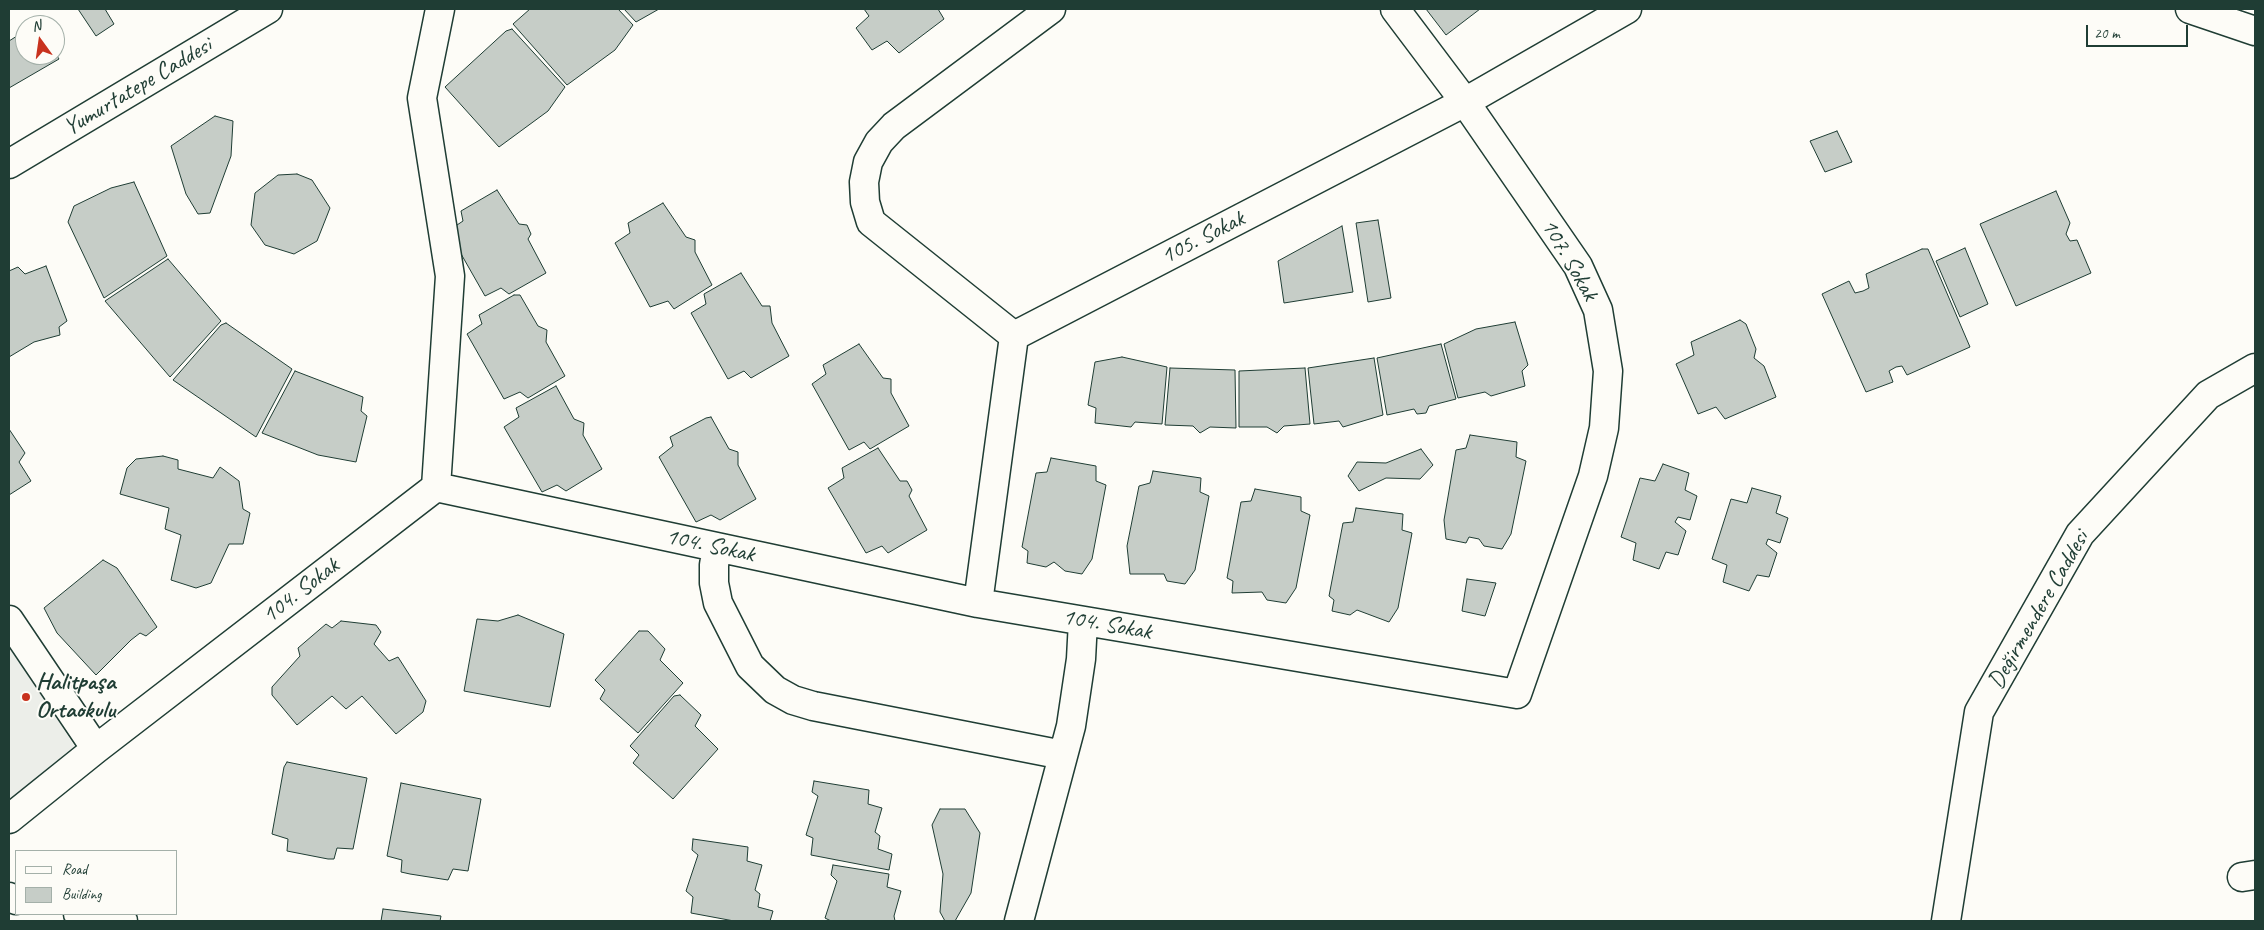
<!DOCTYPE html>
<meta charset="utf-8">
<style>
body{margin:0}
#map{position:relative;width:2264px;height:930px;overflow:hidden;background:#fdfcf7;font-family:Caveat,sans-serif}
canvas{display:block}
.frame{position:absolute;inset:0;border:10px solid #1f3d34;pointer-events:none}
.legend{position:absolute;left:15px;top:850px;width:162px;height:65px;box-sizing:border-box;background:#fdfcf7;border:1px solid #a4b0a9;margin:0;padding:6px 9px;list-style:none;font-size:15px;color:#1f3d34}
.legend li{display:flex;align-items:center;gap:10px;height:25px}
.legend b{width:25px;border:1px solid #a4b0a9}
.north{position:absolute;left:15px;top:15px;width:50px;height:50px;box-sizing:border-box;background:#fdfcf7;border:1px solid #a4b0a9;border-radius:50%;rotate:346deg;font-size:14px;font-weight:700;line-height:20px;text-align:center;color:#1f3d34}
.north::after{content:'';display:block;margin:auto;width:18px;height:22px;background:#c8321e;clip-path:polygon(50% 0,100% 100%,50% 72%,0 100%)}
.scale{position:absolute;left:2086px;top:25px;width:102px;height:22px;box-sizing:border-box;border:2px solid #1f3d34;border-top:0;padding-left:6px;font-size:15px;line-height:18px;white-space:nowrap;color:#1f3d34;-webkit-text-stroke:4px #fdfcf7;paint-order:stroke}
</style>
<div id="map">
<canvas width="2264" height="930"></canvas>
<div class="frame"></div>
<ul class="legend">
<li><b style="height:6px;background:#fdfcf7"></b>Road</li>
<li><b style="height:14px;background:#c6cdc7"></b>Building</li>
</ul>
<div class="north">N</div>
<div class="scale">20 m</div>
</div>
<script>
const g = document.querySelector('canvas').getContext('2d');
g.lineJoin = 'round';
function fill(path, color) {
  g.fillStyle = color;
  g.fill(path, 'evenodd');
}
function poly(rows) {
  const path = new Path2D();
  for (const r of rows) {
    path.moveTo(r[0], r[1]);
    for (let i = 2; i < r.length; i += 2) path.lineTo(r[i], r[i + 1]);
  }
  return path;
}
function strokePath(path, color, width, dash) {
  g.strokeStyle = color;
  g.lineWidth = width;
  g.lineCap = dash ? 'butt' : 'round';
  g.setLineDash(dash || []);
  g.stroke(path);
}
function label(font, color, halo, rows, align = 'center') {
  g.font = font + ' Caveat,sans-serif';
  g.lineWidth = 4;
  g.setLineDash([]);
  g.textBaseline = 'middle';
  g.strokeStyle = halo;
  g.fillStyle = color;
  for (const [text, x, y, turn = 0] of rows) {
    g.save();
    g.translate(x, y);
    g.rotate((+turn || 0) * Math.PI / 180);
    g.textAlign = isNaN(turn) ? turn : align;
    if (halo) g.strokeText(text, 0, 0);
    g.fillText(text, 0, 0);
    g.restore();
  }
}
const built = poly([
 [9,645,77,750,9,799]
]);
const building = poly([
 [78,9,105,9,114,24,96,36,78,9],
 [530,9,618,9,633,25,615,50,567,85,513,24,530,9],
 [624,9,659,9,636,22,624,9],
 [864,9,938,9,944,19,899,53,887,41,872,50,856,28,869,16,864,9],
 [1426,9,1480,9,1446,35,1426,9],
 [512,29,565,87,548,111,499,147,445,87,506,31,512,29],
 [25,31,25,55,55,55,55,53,59,59,9,88,9,41,25,31],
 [215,116,233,121,231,156,210,213,198,214,186,194,171,146,215,116],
 [1837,131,1852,162,1825,172,1810,141,1837,131],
 [297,174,312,180,330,208,317,241,294,254,265,245,251,225,255,193,278,175,297,174],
 [134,182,167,256,104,298,68,222,74,206,111,188,134,182],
 [497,190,519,224,527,225,531,234,528,239,546,273,509,294,501,288,485,296,448,231,463,221,461,211,497,190],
 [2056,191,2070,223,2066,234,2070,241,2077,240,2091,273,2016,306,1980,224,2056,191],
 [663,203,686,237,695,240,695,252,712,285,674,309,668,301,650,307,615,243,630,233,628,223,663,203],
 [1378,220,1391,298,1368,302,1356,223,1378,220],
 [1342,226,1353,292,1284,303,1278,261,1342,226],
 [1965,248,1988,304,1960,317,1936,261,1965,248],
 [1922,249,1928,249,1970,347,1907,375,1902,366,1896,367,1889,371,1893,382,1866,392,1822,294,1849,281,1855,293,1863,291,1869,288,1866,274,1922,249],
 [168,259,221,321,170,377,105,301,168,259],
 [46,266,67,321,59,327,60,335,34,342,9,357,9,271,18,267,25,274,46,266],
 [741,273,762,306,770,306,772,323,789,356,751,378,744,371,728,379,691,313,706,304,704,294,741,273],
 [514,295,520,295,538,326,547,330,546,342,565,376,528,398,520,392,504,399,467,334,482,324,479,315,514,295],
 [1740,320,1746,324,1756,349,1754,358,1764,366,1776,397,1725,419,1716,407,1698,414,1676,364,1694,355,1691,342,1740,320],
 [1515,322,1528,365,1522,371,1525,386,1491,396,1485,392,1458,398,1444,344,1476,329,1515,322],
 [226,323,292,369,256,437,173,380,221,325,226,323],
 [859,344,883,378,891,379,891,393,909,426,870,449,864,442,849,450,812,384,826,374,823,365,859,344],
 [1441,344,1456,399,1429,406,1426,413,1417,414,1414,409,1387,415,1377,358,1441,344],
 [1122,357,1167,367,1162,424,1135,422,1131,427,1095,423,1096,408,1088,405,1095,362,1122,357],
 [1374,358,1383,415,1343,427,1339,421,1314,424,1308,368,1374,358],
 [1170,368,1235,370,1236,428,1210,427,1200,433,1193,426,1165,425,1170,368],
 [1305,368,1310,424,1284,426,1277,433,1267,427,1239,427,1239,371,1305,368],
 [295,371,363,397,361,411,367,416,356,462,318,455,262,433,295,371],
 [556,386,574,419,584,423,583,435,602,469,566,491,557,485,542,492,504,427,519,417,516,408,556,386],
 [711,417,729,449,738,452,738,465,756,499,720,520,711,515,696,522,659,457,673,446,670,437,706,418,711,417],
 [9,429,25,453,19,462,31,481,9,495,9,429],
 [1470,435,1517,442,1516,457,1526,461,1511,534,1502,549,1484,546,1479,539,1469,537,1466,543,1446,539,1444,520,1456,450,1466,448,1470,435],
 [878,448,900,481,907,481,912,490,909,496,927,530,888,553,882,546,866,553,828,488,844,478,842,468,878,448],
 [1421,449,1433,465,1420,479,1386,478,1359,491,1348,476,1357,462,1386,463,1421,449],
 [163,456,178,460,178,469,213,478,220,467,239,481,243,509,250,513,243,544,229,544,211,583,196,588,171,580,181,535,165,529,169,508,120,494,127,468,136,459,163,456],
 [1051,458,1096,466,1096,481,1106,485,1092,559,1082,574,1065,571,1054,562,1046,567,1027,563,1028,551,1022,547,1036,473,1047,472,1051,458],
 [1663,464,1689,473,1685,490,1697,496,1690,520,1678,517,1675,522,1686,531,1678,555,1666,552,1659,569,1633,560,1636,543,1621,537,1640,478,1655,481,1663,464],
 [1153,471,1201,478,1200,492,1209,496,1195,570,1185,584,1167,581,1164,574,1130,574,1127,546,1139,486,1150,483,1153,471],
 [1752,488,1781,496,1776,513,1788,518,1780,543,1768,539,1766,544,1777,553,1769,577,1757,575,1749,591,1723,582,1727,565,1712,559,1731,499,1747,503,1752,488],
 [1255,489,1301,497,1301,511,1310,515,1296,588,1286,603,1267,600,1262,592,1232,593,1233,581,1227,578,1241,502,1251,501,1255,489],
 [1356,508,1403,514,1402,530,1412,533,1398,608,1389,622,1357,610,1350,615,1332,611,1334,600,1329,596,1343,523,1353,522,1356,508],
 [103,560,117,568,157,627,146,636,140,633,131,640,96,675,57,633,44,608,103,560],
 [1467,579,1496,583,1485,616,1462,611,1467,579],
 [518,615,564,634,550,707,464,691,477,619,498,621,518,615],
 [341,621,376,625,381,632,374,644,389,661,398,657,426,701,423,712,396,734,362,696,346,709,332,696,297,725,272,695,272,687,300,656,298,648,326,624,332,628,341,621],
 [639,631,648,631,665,649,660,660,683,683,638,733,600,699,605,690,595,680,639,631],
 [680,695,701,715,695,726,718,749,673,799,633,763,639,755,630,746,674,696,680,695],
 [287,762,367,778,353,849,337,848,334,859,328,859,287,851,288,839,272,834,284,767,287,762],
 [814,781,869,790,868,804,882,808,875,832,880,836,878,849,892,854,889,870,811,855,813,838,806,835,818,796,812,792,814,781],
 [401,783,481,799,468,871,453,869,448,880,410,874,401,872,402,860,387,856,401,783],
 [940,809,965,809,980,833,971,893,955,921,945,921,940,912,943,874,932,825,940,809],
 [693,839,748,847,747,861,762,865,755,890,760,894,758,907,773,911,770,921,734,921,691,913,693,897,686,891,698,855,692,850,693,839],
 [833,865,889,874,887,887,901,891,894,916,895,921,831,921,825,918,837,881,831,875,833,865],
 [383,909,441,916,440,921,381,921,383,909]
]);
const street = poly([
 [2190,9,2255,31],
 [1014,336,871,222,865,202,864,182,868,162,879,142,894,126,1051,9],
 [436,487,450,276,422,98,440,9],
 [717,547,714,565,714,583,718,603,750,666,775,690,793,700,813,706,1063,755],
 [978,603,1014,336,1465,102,1627,9],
 [9,620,96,749],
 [9,819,96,749,436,487,978,603,1517,694,1593,476,1604,428,1608,371,1598,310,1578,266,1465,102,1395,9],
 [2242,877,2255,875],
 [9,897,16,900],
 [78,914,123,921],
 [1019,921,1071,726,1081,659,1083,621]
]);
const secondary = poly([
 [9,164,268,9],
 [1946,921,1979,712,2080,534,2208,395,2255,368]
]);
const markers = [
 [26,697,5,"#c8321e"]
];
const streetNames = [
 ["Yumurtatepe Caddesi",138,87,-31],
 ["105. Sokak",1203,238,-27],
 ["107. Sokak",1569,260,60],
 ["104. Sokak",710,546,12],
 ["104. Sokak",301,591,-38],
 ["Değirmendere Caddesi",2039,610,-60],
 ["104. Sokak",1107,625,10]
];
const poiNames = [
 ["Halitpaşa",36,683],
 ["Ortaokulu",36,711]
];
fill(built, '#eceee9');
fill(building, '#c6cdc7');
strokePath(building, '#1f3d34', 1);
strokePath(street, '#1f3d34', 31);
strokePath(secondary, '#1f3d34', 31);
strokePath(street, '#fdfcf7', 28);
strokePath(secondary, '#fdfcf7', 28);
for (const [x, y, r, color] of markers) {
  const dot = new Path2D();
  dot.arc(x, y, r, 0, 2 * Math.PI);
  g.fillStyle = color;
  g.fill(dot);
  strokePath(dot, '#fdfcf7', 2);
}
label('24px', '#1f3d34', '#fdfcf7', streetNames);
label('bold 24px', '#1f3d34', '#fdfcf7', poiNames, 'left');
</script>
